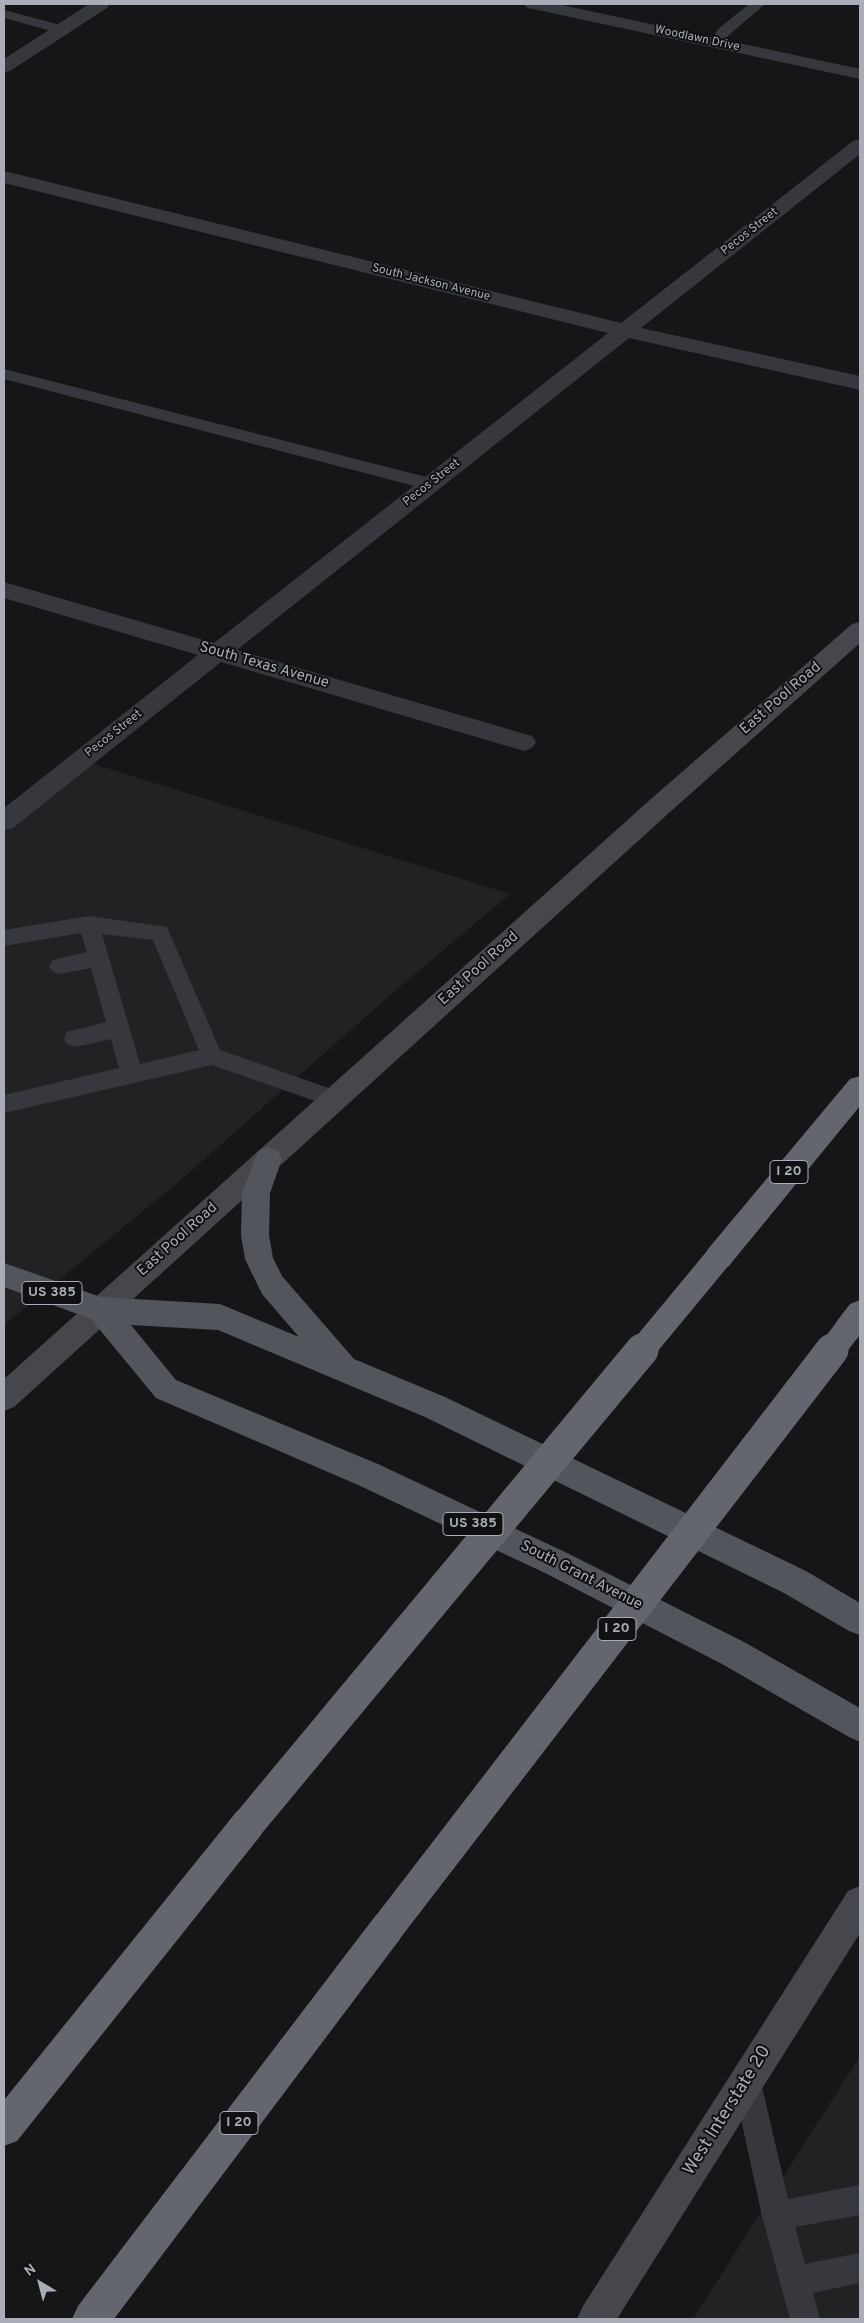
<!DOCTYPE html>
<style>
body{margin:0}
#map{position:relative;width:864px;height:2323px;overflow:hidden;background:#161618;font-family:Overpass,sans-serif}
canvas{display:block}
.frame{position:absolute;inset:0;border:5px solid #a8adb8;pointer-events:none}
.north{position:absolute;left:15px;top:2258px;width:50px;height:50px;-webkit-text-stroke:4px #111113;paint-order:stroke;rotate:323deg;font-size:14px;font-weight:700;line-height:20px;text-align:center;color:#a8adb8}
.north::after{content:'';display:block;margin:auto;width:18px;height:22px;background:#a8adb8;clip-path:polygon(50% 0,100% 100%,50% 72%,0 100%)}
</style>
<div id="map">
<canvas width="864" height="2323"></canvas>
<div class="frame"></div>
<div class="north">N</div>
</div>
<script>
const g = document.querySelector('canvas').getContext('2d');
g.lineJoin = 'round';
function fill(path, color) {
  g.fillStyle = color;
  g.fill(path, 'evenodd');
}
function poly(rows) {
  const path = new Path2D();
  for (const r of rows) {
    path.moveTo(r[0], r[1]);
    for (let i = 2; i < r.length; i += 2) path.lineTo(r[i], r[i + 1]);
  }
  return path;
}
function strokePath(path, color, width, dash) {
  g.strokeStyle = color;
  g.lineWidth = width;
  g.lineCap = dash ? 'butt' : 'round';
  g.setLineDash(dash || []);
  g.stroke(path);
}
function label(font, color, halo, rows, align = 'center') {
  g.font = font + ' Overpass,sans-serif';
  g.lineWidth = 4;
  g.setLineDash([]);
  g.textBaseline = 'middle';
  g.strokeStyle = halo;
  g.fillStyle = color;
  for (const [text, x, y, turn = 0] of rows) {
    g.save();
    g.translate(x, y);
    g.rotate((+turn || 0) * Math.PI / 180);
    g.textAlign = isNaN(turn) ? turn : align;
    if (halo) g.strokeText(text, 0, 0);
    g.fillText(text, 0, 0);
    g.restore();
  }
}
const built = poly([
 [81,760,510,894,395,991,176,1184,4,1325,4,821],
 [860,2056,860,2319,693,2319]
]);
const lane = poly([
 [749,4,765,4,729,35,721,46,711,46,709,43,718,29,749,4],
 [4,10,68,27,70,30,63,34,4,18,4,10],
 [4,369,430,478,436,480,439,484,436,488,430,490,4,379,4,369],
 [89,916,167,927,220,1050,343,1093,346,1099,343,1105,335,1108,212,1065,4,1113,4,1095,119,1068,111,1039,75,1047,67,1044,64,1038,67,1032,106,1022,91,968,60,974,53,972,49,966,53,960,87,952,81,933,4,946,4,930,89,916],
 [102,934,153,940,199,1050,140,1064,102,934],
 [747,2068,757,2072,761,2082,788,2199,860,2185,860,2215,795,2227,805,2264,860,2253,860,2283,813,2293,820,2319,790,2319,762,2216,733,2082,737,2072,747,2068]
]);
const street = poly([
 [89,4,110,4,107,8,10,71,4,72,4,59,89,4],
 [524,4,557,4,860,69,860,79,533,9,527,8,524,4],
 [860,139,860,154,641,328,860,376,860,390,629,338,237,650,532,736,536,742,532,748,524,751,221,662,13,828,4,830,4,808,198,655,4,598,4,582,214,643,608,333,4,183,4,171,621,323,853,141,860,139]
]);
const secondary = poly([
 [860,622,860,643,670,812,14,1407,4,1411,4,1379,652,798,852,624,860,622],
 [860,1886,860,1933,617,2319,577,2319,583,2306,848,1891,860,1886]
]);
const primary = poly([
 [268,1147,278,1151,282,1159,270,1193,269,1235,273,1258,282,1276,354,1359,445,1397,806,1571,860,1603,860,1635,849,1631,784,1593,425,1417,218,1330,131,1325,176,1380,378,1464,567,1553,744,1642,860,1708,860,1742,849,1737,722,1664,545,1573,356,1484,156,1398,91,1319,4,1287,4,1263,101,1297,220,1304,299,1337,262,1294,245,1259,241,1235,242,1193,258,1151,268,1147]
]);
const highway = poly([
 [860,1076,860,1106,728,1267,718,1270,708,1267,704,1258,708,1249,850,1079,860,1076],
 [860,1300,860,1335,857,1339,847,1343,837,1339,833,1330,837,1321,850,1304,860,1300],
 [249,1806,261,1811,266,1823,261,1835,17,2141,4,2146,4,2100,237,1811,249,1806],
 [388,1910,400,1915,405,1927,400,1939,114,2319,72,2319,78,2306,376,1915,388,1910]
]);
const highwayBridgeFar1 = poly([
 [641,1351,718,1258],
 [831,1351,847,1330]
]);
const highwayBridge = poly([
 [249,1823,642,1350],
 [388,1927,832,1350]
]);
const farStreetnames = [
 ["Woodlawn Drive",697,39,12],
 ["Pecos Street",750,232,-38],
 ["South Jackson Avenue",431,283,14],
 ["Pecos Street",432,483,-38],
 ["Pecos Street",114,734,-38]
];
const shields = [
 [789,1172,38],
 [52,1293,60],
 [473,1524,60],
 [617,1629,38],
 [239,2123,38]
];
const shieldNames = [
 ["I 20",789,1172],
 ["US 385",52,1293],
 ["US 385",473,1524],
 ["I 20",617,1629],
 ["I 20",239,2123]
];
const streetNames = [
 ["South Texas Avenue",264,666,16],
 ["East Pool Road",781,699,-41],
 ["East Pool Road",479,969,-42],
 ["East Pool Road",178,1240,-42],
 ["South Grant Avenue",581,1576,27]
];
const nearStreetnames = [
 ["West Interstate 20",728,2111,-58]
];
fill(built, '#222225');
fill(lane, '#37383d');
fill(street, '#37383d');
fill(secondary, '#45474d');
fill(primary, '#53555c');
fill(highway, '#63666e');
strokePath(highwayBridgeFar1, '#63666e', 26);
strokePath(highwayBridge, '#63666e', 33);
label('12px', '#a8adb8', '#111113', farStreetnames);
for (const [x, y, w] of shields) {
  const box = new Path2D();
  box.roundRect(x - w / 2, y - 11.5, w, 23, 4);
  g.fillStyle = '#111113';
  g.fill(box);
  strokePath(box, '#a8adb8', 1);
}
label('bold 14px', '#a8adb8', null, shieldNames);
label('15px', '#a8adb8', '#111113', streetNames);
label('18px', '#a8adb8', '#111113', nearStreetnames);
</script>
